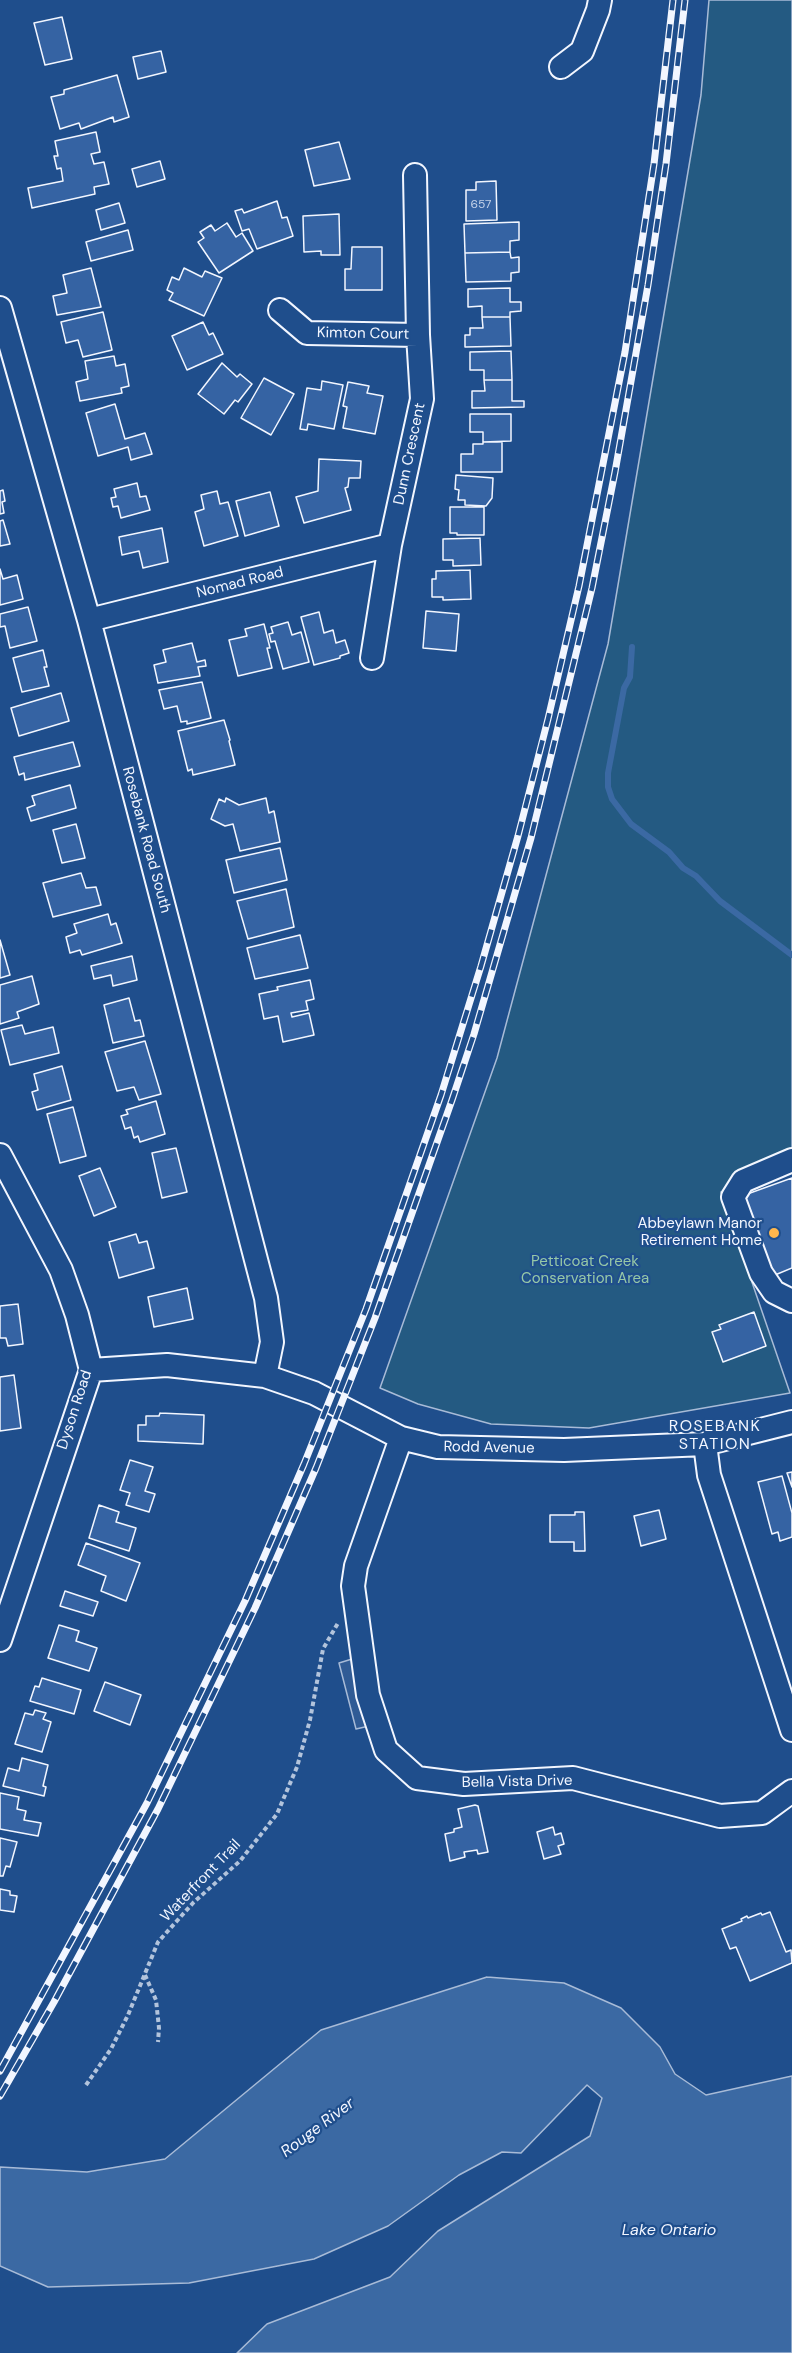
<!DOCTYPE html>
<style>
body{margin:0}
canvas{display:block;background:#1f4e8c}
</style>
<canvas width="792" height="2353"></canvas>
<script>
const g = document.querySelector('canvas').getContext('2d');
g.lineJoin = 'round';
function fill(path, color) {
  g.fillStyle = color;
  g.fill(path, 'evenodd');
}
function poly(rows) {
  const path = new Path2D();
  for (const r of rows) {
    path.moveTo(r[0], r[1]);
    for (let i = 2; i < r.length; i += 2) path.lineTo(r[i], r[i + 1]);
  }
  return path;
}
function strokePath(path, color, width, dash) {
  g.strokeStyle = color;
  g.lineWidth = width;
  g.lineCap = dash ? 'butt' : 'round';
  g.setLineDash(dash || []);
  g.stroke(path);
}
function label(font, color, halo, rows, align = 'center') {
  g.font = font + ' "DM Sans",sans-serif';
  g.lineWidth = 4.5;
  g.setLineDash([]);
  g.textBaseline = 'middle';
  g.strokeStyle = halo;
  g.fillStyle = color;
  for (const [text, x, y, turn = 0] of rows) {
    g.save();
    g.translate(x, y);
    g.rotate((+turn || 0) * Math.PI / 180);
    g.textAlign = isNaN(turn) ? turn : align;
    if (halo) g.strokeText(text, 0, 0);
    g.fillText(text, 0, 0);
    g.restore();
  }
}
const green = poly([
 [709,0,792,0,792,1158,721,1192,790,1393,589,1428,491,1424,418,1404,380,1388,497,1058,608,644,701,95,709,0]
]);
const parking = poly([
 [352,1659,369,1726,356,1729,339,1663,352,1659]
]);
const water = poly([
 [487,1977,564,1983,621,2008,660,2047,675,2074,706,2095,792,2076,792,2353,237,2353,267,2324,390,2277,438,2231,590,2136,602,2098,587,2085,521,2153,502,2152,459,2175,388,2226,314,2259,189,2283,48,2287,0,2266,0,2167,87,2172,165,2159,321,2030,487,1977]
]);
const stream = poly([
 [632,647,630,677,624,688,608,773,608,787,612,799,631,824,669,852,683,868,696,876,720,901,792,955]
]);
const building = poly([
 [62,17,72,59,45,65,34,23,62,17],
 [161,51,166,72,138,79,133,57,161,51],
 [117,75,129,117,114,122,113,117,81,129,79,123,60,129,51,97,64,94,64,90,117,75],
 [96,132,100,152,91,154,94,164,104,162,109,184,94,187,95,194,32,208,28,188,63,181,61,168,57,169,54,156,58,156,55,141,96,132],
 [339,142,350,179,314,186,305,150,339,142],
 [160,161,165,179,137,187,132,169,160,161],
 [496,181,497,220,466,221,466,190,476,190,476,182,496,181],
 [277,201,282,218,287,217,293,236,257,249,249,229,242,231,235,211,242,209,244,213,277,201],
 [119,203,125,223,101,230,96,210,119,203],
 [339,214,340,255,321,255,321,251,304,252,303,216,339,214],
 [519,222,519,240,510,241,510,252,465,253,464,224,519,222],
 [227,223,236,237,242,233,253,251,219,273,198,242,204,238,200,232,211,225,215,231,227,223],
 [128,230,133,250,91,261,86,242,128,230],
 [352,247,382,247,382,290,345,290,345,269,351,269,352,247],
 [510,252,511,258,519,257,519,272,511,273,511,281,466,282,465,253,510,252],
 [91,268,101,307,57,315,53,296,67,293,63,275,91,268],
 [184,268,202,277,205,271,222,278,204,316,169,300,173,293,167,290,172,277,179,280,184,268],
 [510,288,510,302,521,302,521,311,510,312,510,317,482,317,482,306,468,307,468,289,510,288],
 [103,312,112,350,83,357,78,340,66,343,61,322,103,312],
 [482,317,510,317,511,346,465,347,465,335,470,335,470,328,483,328,482,317],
 [203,322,209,335,213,333,223,354,187,370,172,336,203,322],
 [511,351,512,380,484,380,484,370,470,370,470,352,511,351],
 [114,356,116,366,125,364,129,386,121,388,122,393,80,401,76,382,88,379,85,361,114,356],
 [222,363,237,377,240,374,252,384,238,402,235,400,224,414,198,394,222,363],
 [264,378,294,394,271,435,241,418,264,378],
 [484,380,512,380,512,401,524,401,524,407,472,408,472,391,485,391,484,380],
 [322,381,343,385,334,429,308,424,307,430,300,429,307,388,321,390,322,381],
 [348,382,369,386,367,393,383,396,375,434,343,428,347,407,343,406,348,382],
 [115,404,125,439,145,433,152,454,131,460,128,447,98,456,86,413,115,404],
 [470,414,511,414,511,441,483,442,483,432,470,432,470,414],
 [483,442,502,442,502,472,461,472,461,454,473,454,473,444,483,444,483,442],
 [319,459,361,461,360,478,349,478,348,487,345,488,351,510,304,523,296,497,318,491,319,459],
 [456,475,493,478,492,498,486,506,465,505,465,500,458,500,459,490,455,489,456,475],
 [137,483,140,497,146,496,150,510,121,518,118,506,113,507,111,498,116,497,114,489,137,483],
 [3,490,5,501,2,502,4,513,0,514,0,491,3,490],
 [217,491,220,504,228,502,238,536,204,546,195,512,204,509,201,495,217,491],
 [270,492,279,526,245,536,236,501,270,492],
 [450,507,484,507,484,535,457,535,457,533,450,533,450,507],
 [3,520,10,544,0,546,0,521,3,520],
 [162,528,168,562,143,568,139,551,122,555,119,537,162,528],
 [480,538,481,565,453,566,453,560,443,560,443,539,480,538],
 [0,569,3,579,17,575,23,599,0,605,0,569],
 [470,570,471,599,443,600,443,597,432,597,432,579,436,579,436,571,470,570],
 [28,607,37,641,10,648,5,626,0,627,0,614,28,607],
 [426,611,459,614,456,651,423,648,426,611],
 [319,612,324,633,333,630,336,643,345,640,349,653,340,656,340,658,314,665,301,617,319,612],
 [288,622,292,635,301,632,309,662,283,669,275,641,271,642,269,634,273,633,271,627,288,622],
 [264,624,270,648,267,648,272,668,238,676,229,640,247,636,245,629,264,624],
 [192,643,197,662,205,660,206,666,198,667,200,676,158,683,154,665,166,662,163,650,192,643],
 [43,650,47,667,44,667,49,686,22,692,13,658,43,650],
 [202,682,211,718,187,724,187,721,181,722,177,706,164,709,159,690,202,682],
 [61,693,69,721,19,736,11,708,61,693],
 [224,720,230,740,229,741,235,765,193,775,192,769,188,771,178,731,224,720],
 [73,742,80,766,25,780,24,773,19,775,14,757,73,742],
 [70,785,76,808,31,821,27,808,35,805,32,796,70,785],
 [226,798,239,805,266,798,269,813,274,811,280,842,240,851,233,824,225,826,211,819,219,799,225,802,226,798],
 [76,824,85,858,62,863,53,830,76,824],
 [280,848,287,880,234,893,226,860,280,848],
 [81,873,86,888,96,887,101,905,53,917,43,883,81,873],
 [286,889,294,927,248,939,237,901,286,889],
 [108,914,111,925,116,923,122,943,82,955,80,950,70,953,66,937,77,933,74,924,108,914],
 [300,935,308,968,255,979,247,948,300,935],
 [0,940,10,975,0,978,0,940],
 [132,956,137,980,113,986,111,975,94,979,91,966,132,956],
 [32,976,39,1004,17,1012,19,1018,0,1024,0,985,32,976],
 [310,980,314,999,306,1001,308,1010,291,1013,292,1017,309,1013,314,1035,283,1042,278,1016,264,1019,259,994,278,990,277,987,310,980],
 [129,998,135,1021,140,1020,144,1036,113,1043,104,1005,129,998],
 [22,1025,25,1034,53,1027,59,1053,10,1065,1,1030,22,1025],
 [145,1041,161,1094,139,1100,134,1087,117,1091,105,1052,145,1041],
 [62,1066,71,1100,37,1110,32,1092,38,1090,34,1074,62,1066],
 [156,1101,165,1134,140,1142,138,1136,134,1138,131,1127,125,1129,121,1116,128,1114,126,1110,156,1101],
 [73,1107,86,1156,60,1163,47,1114,73,1107],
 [176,1148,187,1192,162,1198,152,1153,176,1148],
 [100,1168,116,1207,94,1216,79,1176,100,1168],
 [792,1178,792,1268,775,1275,739,1197,792,1178],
 [136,1234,139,1243,147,1241,154,1268,119,1278,109,1242,136,1234],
 [187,1288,193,1319,154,1327,148,1297,187,1288],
 [18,1304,23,1344,8,1346,6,1338,0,1338,0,1306,18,1304],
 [754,1312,766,1346,723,1362,712,1332,721,1329,719,1325,754,1312],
 [14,1375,21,1428,0,1431,0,1377,14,1375],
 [160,1413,204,1415,203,1444,138,1441,138,1425,146,1425,146,1416,159,1416,160,1413],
 [130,1460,153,1467,145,1491,155,1494,149,1512,126,1505,130,1493,120,1490,130,1460],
 [792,1472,792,1487,787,1473,792,1472],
 [782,1476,792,1513,792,1537,780,1541,778,1532,772,1534,758,1482,782,1476],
 [99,1505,119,1512,116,1522,136,1528,129,1551,89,1538,99,1505],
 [659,1510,666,1539,641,1546,634,1516,659,1510],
 [575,1512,584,1512,585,1551,574,1551,574,1542,550,1542,550,1515,575,1515,575,1512],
 [86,1543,140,1563,126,1601,101,1591,106,1576,78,1565,86,1543],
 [65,1591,98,1602,93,1616,60,1606,65,1591],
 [59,1625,79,1631,76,1641,97,1648,89,1671,48,1658,59,1625],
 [42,1678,81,1690,74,1714,30,1701,35,1686,39,1687,42,1678],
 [105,1682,141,1695,130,1725,94,1711,105,1682],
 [35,1710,46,1713,43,1719,51,1722,42,1752,15,1744,25,1713,33,1715,35,1710],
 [22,1758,48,1765,43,1786,46,1787,44,1796,3,1786,8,1768,19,1771,22,1758],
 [0,1793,19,1797,17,1809,26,1811,24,1820,41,1823,38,1836,0,1829,0,1793],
 [475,1805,478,1806,488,1852,478,1854,477,1850,464,1852,465,1857,450,1861,445,1834,454,1832,454,1829,462,1827,458,1809,475,1805],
 [553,1827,555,1835,561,1833,564,1844,558,1846,561,1854,544,1859,537,1832,553,1827],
 [0,1838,17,1842,10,1867,6,1866,3,1876,0,1876,0,1838],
 [0,1889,10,1891,10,1895,17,1896,14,1912,0,1910,0,1889],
 [770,1912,786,1952,791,1950,792,1963,750,1981,736,1947,730,1949,722,1929,742,1921,741,1919,747,1916,748,1918,761,1913,762,1915,770,1912]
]);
const path = poly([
 [145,1975,156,2000,159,2028,158,2042],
 [86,2085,111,2049,128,2015,158,1942,193,1903,240,1861,277,1814,297,1767,310,1720,323,1649,338,1623]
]);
const minor = poly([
 [561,67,582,51,598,10,600,0],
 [0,308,89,620,266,1298,272,1342,265,1376],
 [280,310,307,333,418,335],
 [89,620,390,545],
 [372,658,390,545,422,399,418,335,415,175],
 [0,1155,61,1270,77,1315,91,1370,0,1640],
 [792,1160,743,1181,733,1197,761,1273,774,1292,792,1301],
 [91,1370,167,1365,265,1376,314,1393,401,1438,438,1447,564,1450,705,1444,792,1422],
 [401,1438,356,1566,353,1586,368,1695,386,1750,417,1778,464,1784,573,1778,720,1816,762,1813,792,1791],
 [705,1444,709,1475,792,1730]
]);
const rail = poly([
 [0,2071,147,1803,245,1601,304,1464,366,1309,441,1095,481,966,518,836,548,719,579,586,625,352,654,164,673,0],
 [0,2096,54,2002,158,1809,255,1608,316,1468,375,1318,452,1100,474,1034,531,838,592,588,615,472,648,285,666,164,685,0]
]);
const markers = [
 [774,1233,6,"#ffb74d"]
];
const numberNames = [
 ["657",481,205]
];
const streetNames = [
 ["Kimton Court",363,334,1],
 ["Dunn Crescent",410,454,-78],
 ["Nomad Road",240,583,-14],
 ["Rosebank Road South",146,840,75],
 ["Dyson Road",75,1410,-72],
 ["Rodd Avenue",489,1448,1],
 ["Bella Vista Drive",517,1782,-1],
 ["Waterfront Trail",201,1881,-46]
];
const poiNames = [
 ["Abbeylawn Manor",762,1224],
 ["Retirement Home",762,1241]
];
const parkNames = [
 ["Petticoat Creek",585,1262],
 ["Conservation Area",585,1279]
];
const neighbourhoodNames = [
 ["ROSEBANK",715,1427],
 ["STATION",715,1445]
];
const waterNames = [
 ["Rouge River",318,2128,-37],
 ["Lake Ontario",669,2231]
];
fill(green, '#245a82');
strokePath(green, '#a8bbd7', 1.5);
fill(parking, '#305b95');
strokePath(parking, '#a8bbd7', 1.5);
fill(water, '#3b69a3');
strokePath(water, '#a8bbd7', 1.5);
strokePath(stream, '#3b69a3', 6);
fill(building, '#3563a3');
strokePath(building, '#f2f6ff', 1.5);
strokePath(minor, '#f2f6ff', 26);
strokePath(path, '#b3c4dc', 4, [4.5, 3]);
strokePath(minor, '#1f4e8c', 22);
strokePath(rail, '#f2f6ff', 7);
strokePath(rail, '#1f4e8c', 4.5, [14]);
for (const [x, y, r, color] of markers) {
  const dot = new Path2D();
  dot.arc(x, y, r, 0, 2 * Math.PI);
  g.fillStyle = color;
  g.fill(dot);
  strokePath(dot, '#1f4e8c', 2);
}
label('12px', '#c3d1e8', null, numberNames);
label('15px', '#f2f6ff', '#1f4e8c', streetNames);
label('15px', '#f2f6ff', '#1f4e8c', poiNames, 'right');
label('15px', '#97c8a6', '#1f4e8c', parkNames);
g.letterSpacing = '1.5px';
label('16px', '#f2f6ff', '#1f4e8c', neighbourhoodNames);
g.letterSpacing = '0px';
label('italic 16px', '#f2f6ff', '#1f4e8c', waterNames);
</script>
